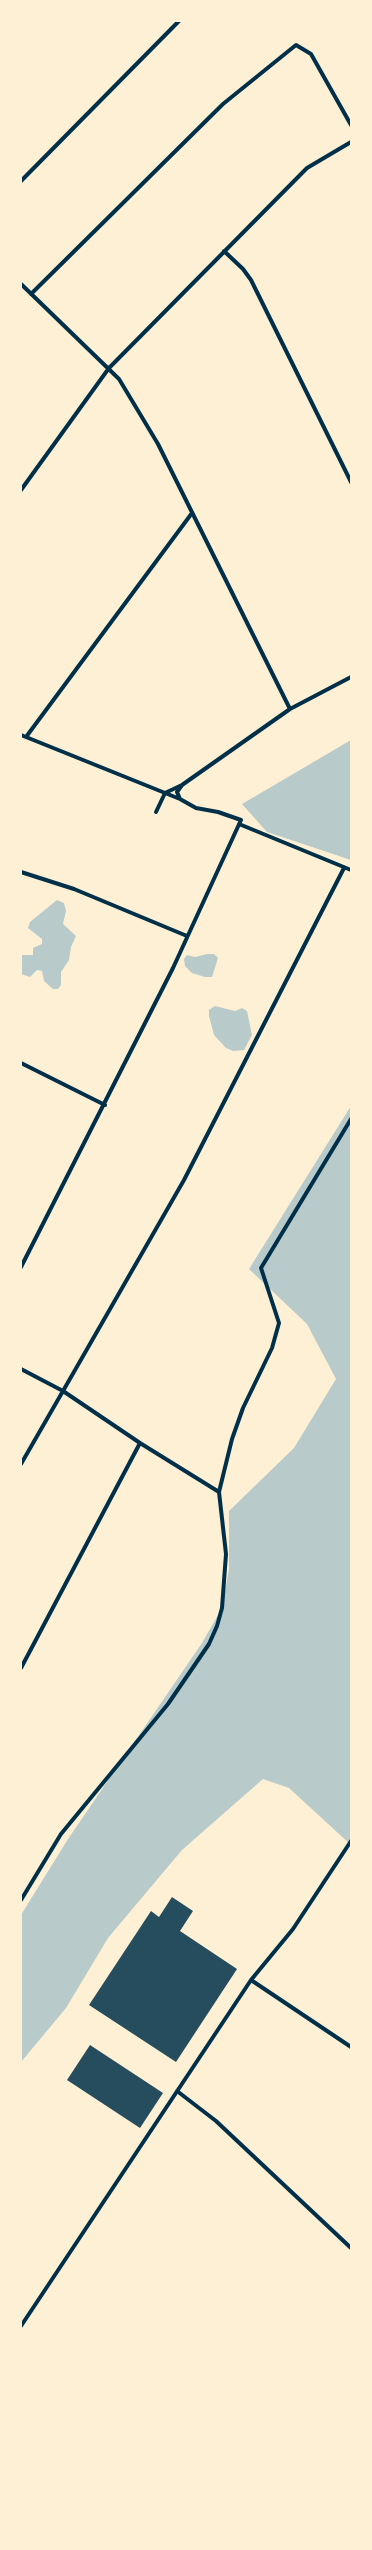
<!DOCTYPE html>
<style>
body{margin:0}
#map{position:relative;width:372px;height:2550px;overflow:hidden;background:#fdf0d5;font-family:"Roboto Serif",serif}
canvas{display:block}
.frame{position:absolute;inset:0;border:22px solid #fdf0d5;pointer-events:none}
</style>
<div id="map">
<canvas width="372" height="2550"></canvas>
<div class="frame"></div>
</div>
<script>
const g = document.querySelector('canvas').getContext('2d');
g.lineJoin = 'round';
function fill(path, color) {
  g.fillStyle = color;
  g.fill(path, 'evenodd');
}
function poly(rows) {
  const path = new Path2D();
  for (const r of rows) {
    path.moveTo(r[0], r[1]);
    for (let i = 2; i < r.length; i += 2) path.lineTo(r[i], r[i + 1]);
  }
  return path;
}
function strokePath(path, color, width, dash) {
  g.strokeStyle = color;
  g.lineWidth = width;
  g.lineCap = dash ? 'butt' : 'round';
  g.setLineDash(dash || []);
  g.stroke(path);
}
const green = poly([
 [351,740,351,860,267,832,242,804],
 [57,900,64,903,66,911,63,924,76,936,71,947,69,960,61,972,61,985,58,989,53,989,44,981,42,971,37,970,30,977,21,974,21,955,33,955,33,948,42,944,42,939,28,928,30,922],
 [207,954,214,954,218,958,212,977,205,977,192,973,185,966,184,959,187,955,195,957],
 [215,1006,235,1011,242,1008,247,1011,252,1035,244,1050,233,1051,226,1048,214,1035,209,1016,209,1010],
 [351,1106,351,1845,289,1788,263,1779,182,1850,108,1938,66,2008,21,2062,21,1915,68,1839,202,1643,222,1608,229,1569,229,1511,294,1448,336,1379,307,1324,249,1269]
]);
const building = poly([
 [172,1897,193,1911,180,1931,237,1969,176,2062,89,2005,151,1911,159,1917],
 [90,2045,163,2093,140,2128,67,2080]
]);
const minor = poly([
 [21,181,179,21],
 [224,251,243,269,251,280,351,482],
 [21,284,119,379,158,444,290,709],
 [31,294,223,104,296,45,311,54,351,125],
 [21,490,109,368,307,168,351,142],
 [21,735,180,799,196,808,218,812,241,820,173,968,21,1267],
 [26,737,192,513],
 [180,799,177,792,182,785],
 [156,812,165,793,182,785,290,709,351,677],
 [239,824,351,870],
 [21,872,74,889,187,936],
 [21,1063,105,1105],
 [21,1369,63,1391,21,1464],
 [140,1443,219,1492],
 [21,1668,140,1443,63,1391,184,1180,344,868],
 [21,1900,61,1834,168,1704,209,1644,217,1626,222,1608,226,1554,219,1492,232,1439,243,1408,272,1348,279,1323,261,1268,351,1119],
 [251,1980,351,2047],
 [177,2091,216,2121,351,2248],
 [21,2326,251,1980,293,1929,351,1841]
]);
fill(green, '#b9caca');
fill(building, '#264d5e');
strokePath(minor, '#003049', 4);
</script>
